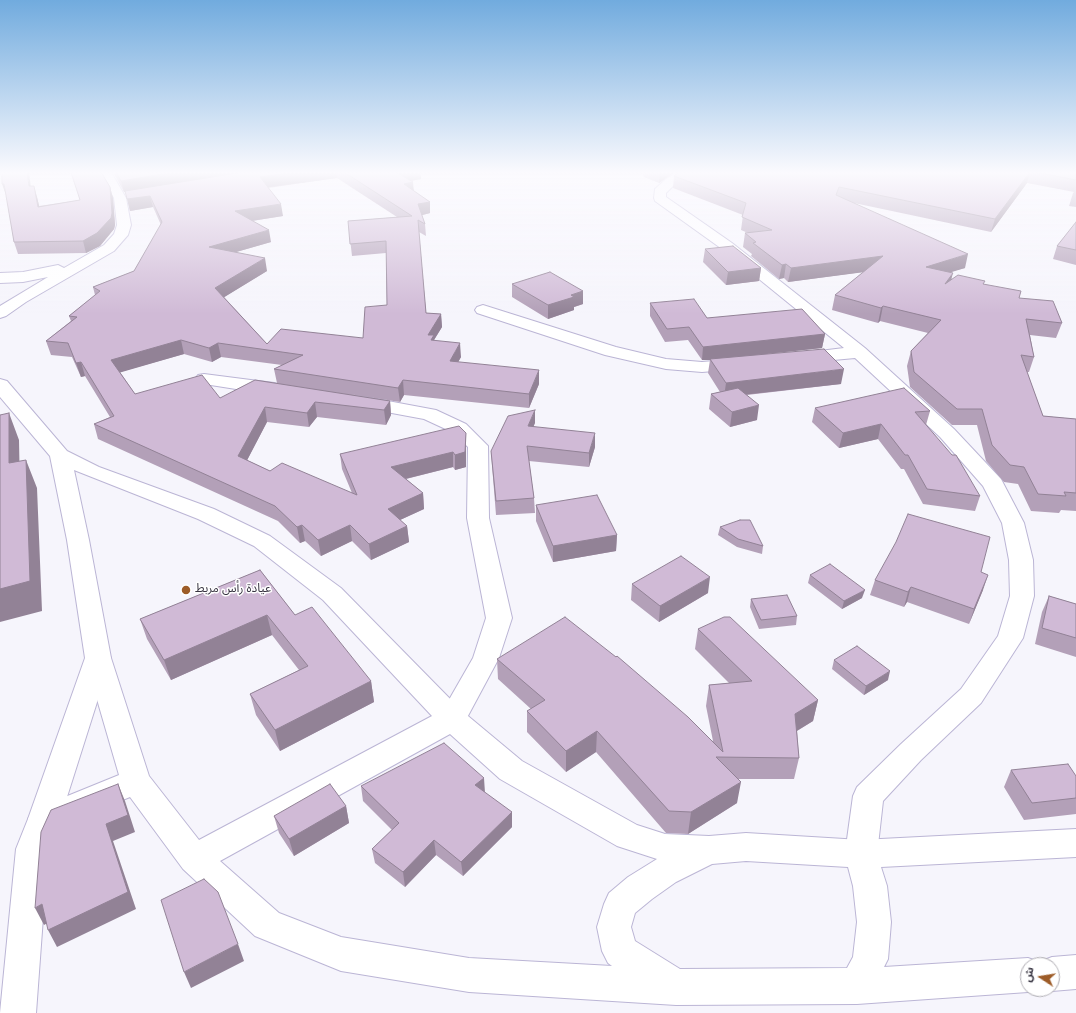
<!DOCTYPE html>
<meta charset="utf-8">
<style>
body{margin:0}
#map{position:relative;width:1076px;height:1013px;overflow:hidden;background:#f6f5fc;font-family:Georgia,"Noto Sans Arabic",serif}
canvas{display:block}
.north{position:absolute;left:1020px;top:957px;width:40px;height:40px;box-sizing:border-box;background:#fff;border:1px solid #afadb3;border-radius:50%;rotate:282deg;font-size:11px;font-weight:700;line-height:16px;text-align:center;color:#363340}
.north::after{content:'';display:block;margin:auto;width:14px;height:18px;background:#9d5c28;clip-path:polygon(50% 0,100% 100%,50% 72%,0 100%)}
</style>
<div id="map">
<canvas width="1076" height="1013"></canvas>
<div class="north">ش</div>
</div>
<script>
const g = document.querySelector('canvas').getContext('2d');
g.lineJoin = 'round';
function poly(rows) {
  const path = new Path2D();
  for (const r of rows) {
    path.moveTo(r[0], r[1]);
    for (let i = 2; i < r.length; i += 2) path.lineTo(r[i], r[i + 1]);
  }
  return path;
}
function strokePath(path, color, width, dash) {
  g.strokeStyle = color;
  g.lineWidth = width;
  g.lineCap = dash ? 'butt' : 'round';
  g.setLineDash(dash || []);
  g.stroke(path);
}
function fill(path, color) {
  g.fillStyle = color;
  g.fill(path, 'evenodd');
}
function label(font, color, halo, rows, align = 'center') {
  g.font = font + ' Georgia,"Noto Sans Arabic",serif';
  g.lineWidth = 3;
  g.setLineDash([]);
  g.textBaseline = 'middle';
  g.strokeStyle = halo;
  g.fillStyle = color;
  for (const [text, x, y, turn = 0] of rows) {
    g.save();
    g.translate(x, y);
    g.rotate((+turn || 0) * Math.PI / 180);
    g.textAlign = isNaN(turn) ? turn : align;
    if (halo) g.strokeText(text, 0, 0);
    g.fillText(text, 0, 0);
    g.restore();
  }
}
const minor = poly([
 [678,172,693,172,674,185,666,193,666,197,732,243,865,348,954,429,1001,479,1024,523,1033,560,1034,596,1023,638,981,703,921,760,883,801,877,854,872,864,861,868,850,864,845,854,853,796,857,787,901,744,961,689,998,636,1010,596,1009,560,1002,523,983,486,940,437,855,358,801,363,795,362,792,358,795,354,844,348,722,249,655,201,654,198,655,189,666,179,678,172],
 [483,305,616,347,666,359,702,362,738,359,744,360,747,364,744,368,738,369,702,372,666,369,605,355,477,313,475,310,477,307,483,305],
 [204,374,274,383,281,385,283,389,281,393,274,395,198,383,195,379,198,375,204,374],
 [361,396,436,410,466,424,488,446,489,518,512,618,499,658,462,727,452,730,442,727,438,719,473,658,486,618,467,518,468,447,452,432,424,419,354,406,352,402,354,398,361,396],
 [98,648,107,651,111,658,60,819,48,849,36,1013,0,1013,16,849,28,819,85,658,89,651,98,648]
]);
const secondary = poly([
 [99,172,111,172,126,198,131,225,128,235,114,251,26,302,6,316,0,318,0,306,48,277,23,282,0,283,0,273,23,272,58,265,64,268,104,245,114,234,117,225,114,198,99,172],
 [0,379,7,381,67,451,99,467,214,509,270,536,341,588,462,711,522,761,637,825,665,834,709,836,746,833,861,840,1076,829,1076,857,881,867,887,886,891,922,888,959,884,967,1028,958,1039,962,1052,957,1076,955,1076,989,1052,991,1046,989,1052,989,1052,965,1028,965,1028,989,1037,989,1028,992,857,1004,676,1005,469,992,341,971,255,936,183,869,130,797,44,832,33,828,28,819,33,810,119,775,85,658,67,540,50,456,0,397,0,379],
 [74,470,198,519,254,546,323,600,432,716,199,840,149,776,111,658,89,540,74,470],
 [450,734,500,779,617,846,657,859,628,877,609,893,604,904,597,927,602,951,608,963,612,966,469,958,341,937,279,913,220,861,450,734],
 [746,861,848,867,853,886,857,922,853,957,847,968,680,969,635,941,631,927,635,913,652,899,676,882,712,864,746,861]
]);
const wall = poly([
 [70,172,101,172,110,187,113,198,115,225,114,229,100,246,86,253,18,254,14,242,6,195,31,186,37,197,39,206,80,200],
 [113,172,420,172,421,179,411,181,414,191,430,202,430,213,422,215,425,224,426,236,419,232,426,313,441,314,442,327,434,340,461,357,458,362,539,384,529,408,404,395,400,402,349,394,390,401,391,415,386,425,317,417,309,427,267,422,247,460,270,471,352,493,342,469,340,454,466,433,466,467,455,470,453,467,406,479,423,493,424,509,400,520,407,526,409,542,371,560,352,541,321,556,305,541,300,543,278,521,98,439,94,424,110,417,85,376,81,377,72,357,51,355,46,341,71,321,69,316,95,295,93,287,134,271,161,225,153,207,130,211,126,192,124,192],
 [337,178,397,217,348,221,352,256,386,253,387,305,363,338,267,344,224,297,267,271,236,252,271,242,252,221,283,216,268,188],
 [184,354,212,362,221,357,282,365,274,369,277,383,220,398,135,394,120,372],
 [641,172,675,172,659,183,644,177],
 [679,172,1076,172,1076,207,1069,206,1073,193,1074,192,1027,183,991,232,854,203,965,268,949,272,952,280,984,285,1019,298,1062,323,1056,338,1030,335,1034,357,1029,372,1027,372,1043,416,1076,419,1076,511,1061,510,1059,513,1031,511,1018,484,1004,482,986,461,977,425,952,425,910,387,907,366,911,351,928,333,880,321,878,323,832,310,835,295,863,272,788,282,784,278,779,279,751,256,752,254,743,247,745,233,748,233,741,230,743,215,673,188,674,176],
 [1076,222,1076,265,1053,259,1057,246],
 [705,249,761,268,759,281,726,285,703,262],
 [512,284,583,291,583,304,574,307,574,310,548,319,512,297],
 [650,303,707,318,825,334,822,348,767,354,841,384,747,395,757,420,730,427,709,409,711,394,720,392,708,373,710,360,702,360,688,340,665,342,650,316],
 [815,408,930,411,926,425,980,496,975,511,923,504,904,469,901,469,878,439,839,448,812,422],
 [535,423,533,426,595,447,589,467,529,461,534,498,535,513,496,515,492,465,491,451],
 [536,505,617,535,616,551,553,562,536,521],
 [720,527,763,546,762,554,737,547,718,535],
 [260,570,295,615,371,681,374,702,280,751,256,715,250,694,299,670,272,635,171,680,147,639,140,619],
 [981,572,983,590,969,624,907,602,904,607,870,595,875,580],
 [810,575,862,598,842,609,808,583],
 [632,584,708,593,659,622,631,600],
 [1049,596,1076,604,1076,657,1035,644,1042,612],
 [751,599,797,616,796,625,759,629,750,607],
 [698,629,818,700,813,721,797,731,799,758,794,779,738,779,737,803,688,834,666,833,596,752,566,772,527,732,527,711,531,709,498,679,497,659,713,741,706,706,709,685,729,683,695,649],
 [834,660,888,680,864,695,832,669],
 [1011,770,1076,776,1076,814,1024,820,1004,787],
 [484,778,484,792,512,827,463,876,436,855,405,887,375,863,372,849,392,830,363,801,361,786],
 [346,806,349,823,294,856,279,833,274,816]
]);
const shadedWall = poly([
 [27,172,29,172,32,198,29,186],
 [175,172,245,172,124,192,121,181],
 [297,172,336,172,337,178,262,188,260,177],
 [396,172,420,172,421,179,397,183],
 [660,172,675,172,659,183],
 [1030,172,1027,183,991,232,995,219],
 [413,182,414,193,404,184],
 [2,184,4,184,6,195],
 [34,186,37,197,42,218,38,207],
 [110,187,113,198,115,225,114,229,100,246,86,253,83,241],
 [150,196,153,207,130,211,127,199],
 [430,202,430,213,419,216,418,204],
 [281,204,283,216,238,223,235,211],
 [269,230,271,242,212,259,209,247],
 [968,254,965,268,922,281,926,267],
 [883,256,880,270,788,282,791,268],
 [265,258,267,271,218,301,215,288],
 [786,264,784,278,779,279,782,265],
 [761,268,759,281,726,285,728,272],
 [953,273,949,288,945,284],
 [583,291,583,304,574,307,574,310,548,319,548,305,571,295],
 [883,306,880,321,878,323,881,308],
 [441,314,442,327,434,340,435,349,428,335],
 [825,334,822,348,710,360,710,359,710,360,702,360,703,347],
 [181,340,184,354,115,374,111,360],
 [218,343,221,357,212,362,209,348],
 [460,343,461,357,451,375,450,361],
 [81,362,85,376,81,377,76,363],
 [844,369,841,384,724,397,726,383],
 [539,370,539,384,529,408,529,394],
 [403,380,404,395,400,402,398,388],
 [390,401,391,415,386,425,384,410],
 [315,402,317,417,309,427,307,413],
 [759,405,757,420,730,427,732,412],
 [265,407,267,422,241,472,238,456],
 [535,410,535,423,528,440,528,426],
 [9,413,19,440,20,492,9,463],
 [881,424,878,439,839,448,843,433],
 [466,433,466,467,455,470,455,455],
 [595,433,595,447,589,467,589,453],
 [453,452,453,467,393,482,391,467],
 [26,460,37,488,42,611,0,622,0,589],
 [423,493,424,509,389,525,388,509],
 [302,525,305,541,300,543,297,527],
 [350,525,352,541,321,556,318,540],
 [407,526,409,542,371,560,369,544],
 [617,535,616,551,553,562,553,546],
 [988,575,983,590,969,624,974,609],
 [710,577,708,593,659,622,660,606],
 [911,587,907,602,904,607,908,592],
 [865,590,862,598,842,609,844,601],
 [267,615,272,635,171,680,164,660],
 [890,671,888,680,864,695,866,686],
 [371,681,374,702,280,751,275,730],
 [818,700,813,721,790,735,795,714],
 [597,731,596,752,566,772,566,751],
 [484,778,485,793,475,785],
 [741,782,737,803,688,834,691,812],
 [118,784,125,801,135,832,113,841,136,909,57,947,48,930,106,824],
 [346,806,349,823,294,856,289,839],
 [512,812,512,827,463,876,461,862],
 [434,840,436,855,405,887,403,872],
 [42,904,51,921,44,925,35,908],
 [238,944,244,961,191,988,184,972]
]);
const building = poly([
 [2,172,27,172,29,186,34,186,38,207,80,200,71,172,101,172,110,187,112,213,111,218,97,233,83,241,14,242,4,184,2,184,2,172],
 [116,172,175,172,121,181,116,172],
 [243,172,297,172,260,177,281,204,235,211,269,230,209,247,265,258,215,288,267,344,281,329,363,338,365,307,387,305,386,241,350,244,348,221,412,216,344,172,398,172,396,172,413,182,404,184,430,202,418,204,425,224,418,220,426,313,441,314,428,335,434,335,431,340,460,343,450,361,539,370,529,394,403,380,398,388,274,369,303,355,218,343,209,348,181,340,111,360,135,394,202,375,220,398,255,380,390,401,384,410,315,402,307,413,265,407,238,456,270,471,282,463,357,495,340,454,459,426,466,433,465,452,455,455,453,452,391,467,423,493,388,509,407,526,369,544,350,525,318,540,302,525,297,527,275,506,94,424,114,416,81,362,76,363,68,343,46,341,77,317,69,316,100,291,93,287,134,271,162,222,150,196,127,199,125,191,243,172],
 [679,172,1030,172,995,219,839,187,836,195,968,254,926,267,953,273,945,284,958,275,985,281,983,284,1021,291,1019,298,1053,301,1062,323,1026,319,1034,357,1021,355,1043,416,1076,419,1076,493,1064,492,1066,496,1038,494,1024,467,1010,465,992,445,982,409,957,409,914,372,911,351,941,320,883,306,881,308,835,295,883,256,791,268,786,264,782,265,753,243,756,242,745,233,772,230,742,217,746,203,674,176,679,172],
 [1035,172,1076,172,1076,180,1035,172],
 [1076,222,1076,250,1057,246,1076,222],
 [733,246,761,268,728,272,705,249,733,246],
 [550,272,583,291,571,295,574,297,548,305,512,284,550,272],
 [694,299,707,318,802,309,825,334,703,347,689,327,667,329,650,303,694,299],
 [824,349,844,369,726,383,710,359,824,349],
 [738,388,759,405,732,412,711,394,738,388],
 [904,388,930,411,915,412,952,455,956,455,980,496,927,489,908,455,905,455,881,424,843,433,815,408,904,388],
 [535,410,528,426,595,433,589,453,527,446,534,498,496,501,491,451,508,416,535,410],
 [9,413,9,463,26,460,30,581,0,589,0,415,9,413],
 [597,495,617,535,553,546,536,505,597,495],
 [908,514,990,537,981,572,988,575,974,609,911,587,908,592,875,580,896,542,908,514],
 [740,520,750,520,763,546,738,539,720,527,740,520],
 [681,556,710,577,660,606,632,584,681,556],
 [830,564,865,590,844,601,810,575,830,564],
 [260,570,295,615,312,607,371,681,275,730,250,694,308,666,267,615,164,660,140,619,260,570],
 [787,595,797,616,761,620,751,599,787,595],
 [1049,596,1076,604,1076,638,1042,628,1049,596],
 [565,617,616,657,617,656,688,717,723,752,709,685,752,681,698,629,724,617,730,617,818,700,795,714,799,758,716,757,741,782,691,812,669,811,597,731,566,751,527,711,545,700,497,659,565,617],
 [857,646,890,671,866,686,834,660,857,646],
 [444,743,484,778,475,785,512,812,461,862,434,840,403,872,372,849,399,823,361,786,444,743],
 [1068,764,1076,776,1076,798,1032,803,1011,770,1068,764],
 [118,784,128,815,106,824,128,892,48,930,42,904,35,908,41,832,51,810,118,784],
 [330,784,346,806,289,839,274,816,330,784],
 [204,879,218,892,238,944,184,972,161,900,204,879]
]);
const markers = [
 [186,590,5,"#9d5c28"]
];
const poiNames = [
 ["عيادة رأس مربط",195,590]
];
strokePath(minor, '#bbb5d5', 2);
strokePath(secondary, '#bbb5d5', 2);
fill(minor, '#fff');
fill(secondary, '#fff');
fill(wall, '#b3a0b8');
fill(shadedWall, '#928296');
fill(building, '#d0bad6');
strokePath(building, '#928296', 1);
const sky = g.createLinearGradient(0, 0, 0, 314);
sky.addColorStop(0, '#71abde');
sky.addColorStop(0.55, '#fbfafe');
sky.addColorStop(1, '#fbfafe00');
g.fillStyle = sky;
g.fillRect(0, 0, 1076, 314);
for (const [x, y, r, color] of markers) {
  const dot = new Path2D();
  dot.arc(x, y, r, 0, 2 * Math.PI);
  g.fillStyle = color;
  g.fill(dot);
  strokePath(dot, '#fff', 1.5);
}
label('12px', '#363340', '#fff', poiNames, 'left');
</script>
